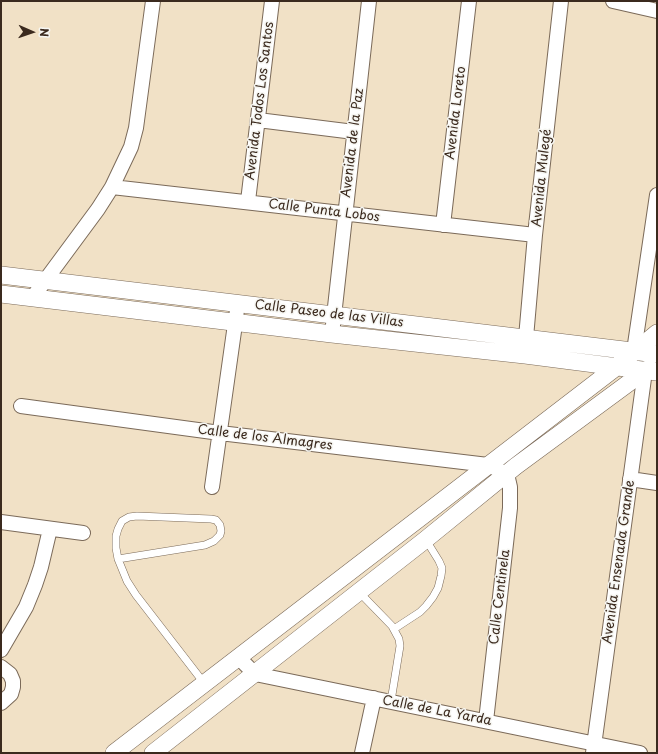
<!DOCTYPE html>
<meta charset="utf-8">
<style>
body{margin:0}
#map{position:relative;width:658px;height:754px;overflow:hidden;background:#f1e1c6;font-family:"Playpen Sans",sans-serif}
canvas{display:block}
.frame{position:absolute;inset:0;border:2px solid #3b2a1e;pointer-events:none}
.north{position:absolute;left:12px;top:12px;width:40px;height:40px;-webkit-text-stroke:3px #f6f6f2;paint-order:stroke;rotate:92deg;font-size:11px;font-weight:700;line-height:16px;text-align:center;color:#3b2a1e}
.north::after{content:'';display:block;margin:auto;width:14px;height:18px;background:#3b2a1e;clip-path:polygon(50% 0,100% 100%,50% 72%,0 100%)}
</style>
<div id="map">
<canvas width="658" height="754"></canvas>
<div class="frame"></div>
<div class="north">N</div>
</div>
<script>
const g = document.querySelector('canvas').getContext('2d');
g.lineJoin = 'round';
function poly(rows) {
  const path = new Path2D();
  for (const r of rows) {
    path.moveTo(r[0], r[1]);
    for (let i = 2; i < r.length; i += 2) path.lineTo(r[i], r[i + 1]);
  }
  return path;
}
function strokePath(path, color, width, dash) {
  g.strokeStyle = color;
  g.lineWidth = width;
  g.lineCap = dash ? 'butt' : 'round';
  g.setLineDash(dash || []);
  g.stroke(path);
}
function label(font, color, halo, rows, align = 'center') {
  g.font = font + ' "Playpen Sans",sans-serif';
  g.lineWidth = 3;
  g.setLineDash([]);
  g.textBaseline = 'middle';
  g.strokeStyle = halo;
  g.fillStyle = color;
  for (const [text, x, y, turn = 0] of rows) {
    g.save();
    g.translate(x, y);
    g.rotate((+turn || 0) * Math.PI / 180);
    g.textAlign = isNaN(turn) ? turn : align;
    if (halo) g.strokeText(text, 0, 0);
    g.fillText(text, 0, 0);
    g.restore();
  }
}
const service = poly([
 [118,559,205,545,214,541,220,535,221,531,220,525,216,520,211,519,137,516,129,517,122,521,118,529,116,536,116,548,118,559,127,581,136,595,204,683],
 [359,592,392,626,399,639,400,646,391,701],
 [394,629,420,612,426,606,433,597,438,588,441,576,442,568,439,561,426,540]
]);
const minor = poly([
 [613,1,657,11],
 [258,120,354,132],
 [112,187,535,235],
 [248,201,272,1],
 [443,225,469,1],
 [33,297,98,209,112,187,131,147,136,128,153,1],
 [332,334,369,1],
 [525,349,535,235,561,1],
 [634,351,657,195],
 [21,406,220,433,488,465,507,474,510,487,510,508,486,721],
 [630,479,657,483],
 [212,487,238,303],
 [1,522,83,533],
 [1,650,26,607,35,585,41,567,50,529],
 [239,658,255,674,640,753],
 [1,667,10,674,13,681,13,687,11,694,1,703],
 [362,753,374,698],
 [593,753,645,371]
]);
const tertiary = poly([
 [1,275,657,354],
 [1,294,332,334,525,355,657,372],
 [114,753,615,368,657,333],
 [153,753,425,540,516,466,649,368]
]);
const streetNames = [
 ["Avenida Todos Los Santos",260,101,-83],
 ["Avenida Loreto",456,113,-83],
 ["Avenida de la Paz",353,143,-83],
 ["Avenida Mulegé",542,178,-84],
 ["Calle Punta Lobos",324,211,7],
 ["Calle Paseo de las Villas",329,314,7],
 ["Calle de los Almagres",265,438,7],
 ["Avenida Ensenada Grande",619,562,-82],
 ["Calle Centinela",500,597,-83],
 ["Calle de La Yarda",437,711,11]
];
strokePath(service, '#7b6a59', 8);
strokePath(minor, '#7b6a59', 16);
strokePath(tertiary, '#7b6a59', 18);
strokePath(service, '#fff', 7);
strokePath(minor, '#fff', 14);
strokePath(tertiary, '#fff', 17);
label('13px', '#3b2a1e', '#f6f6f2', streetNames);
</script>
